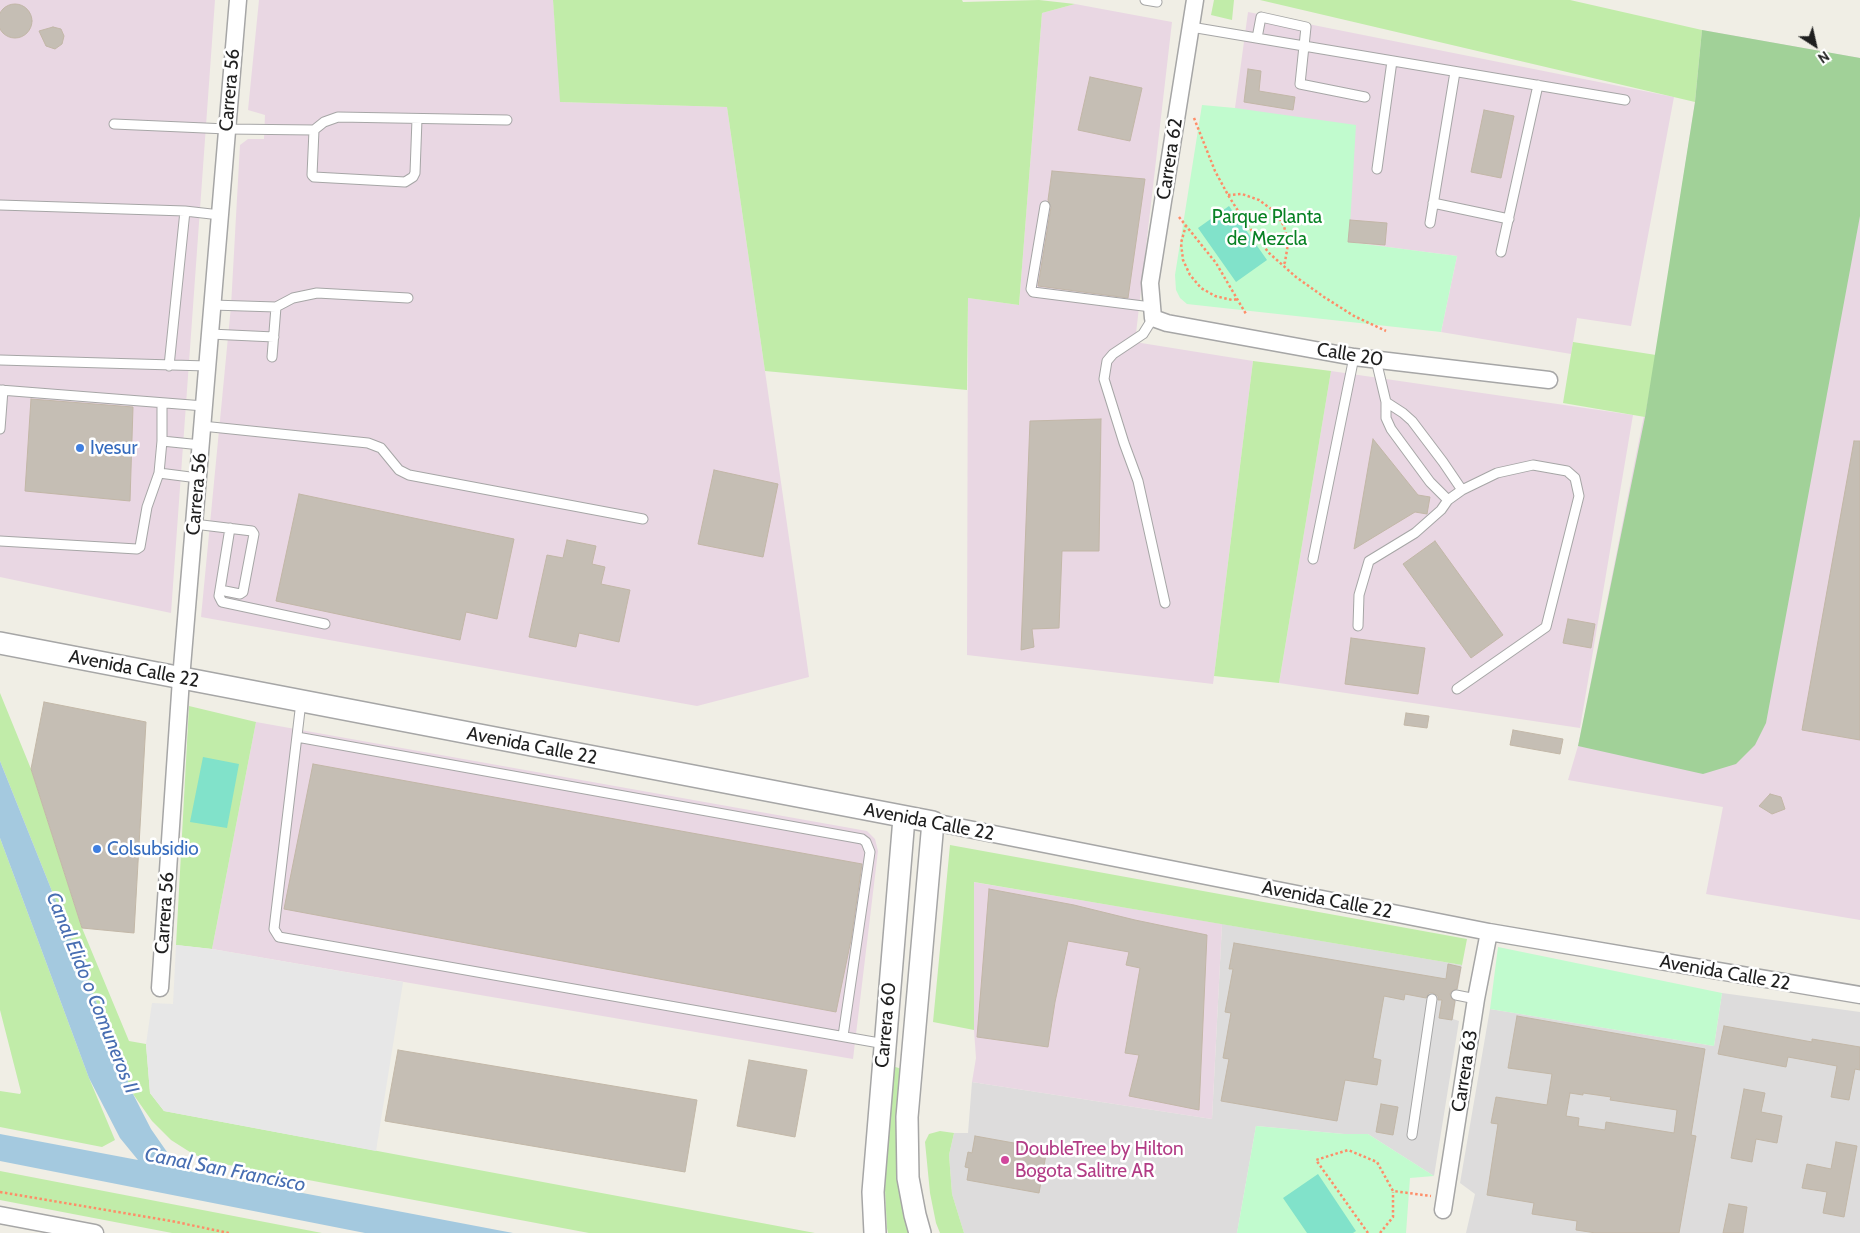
<!DOCTYPE html>
<style>
body{margin:0}
#map{position:relative;width:1860px;height:1233px;overflow:hidden;background:#f0eee5;font-family:Cabin,sans-serif}
canvas{display:block}
.north{position:absolute;left:1790px;top:20px;width:50px;height:50px;-webkit-text-stroke:4px #fff;paint-order:stroke;rotate:145deg;font-size:14px;font-weight:700;line-height:20px;text-align:center;color:#1f1f1f}
.north::after{content:'';display:block;margin:auto;width:18px;height:22px;background:#1f1f1f;clip-path:polygon(50% 0,100% 100%,50% 72%,0 100%)}
</style>
<div id="map">
<canvas width="1860" height="1233"></canvas>
<div class="north">N</div>
</div>
<script>
const g = document.querySelector('canvas').getContext('2d');
g.lineJoin = 'round';
function fill(path, color) {
  g.fillStyle = color;
  g.fill(path, 'evenodd');
}
function poly(rows) {
  const path = new Path2D();
  for (const r of rows) {
    if (r.length === 3) {
      path.moveTo(r[0] + r[2], r[1]);
      path.arc(r[0], r[1], r[2], 0, 2 * Math.PI);
      continue;
    }
    path.moveTo(r[0], r[1]);
    for (let i = 2; i < r.length; i += 2) path.lineTo(r[i], r[i + 1]);
  }
  return path;
}
function strokePath(path, color, width, dash) {
  g.strokeStyle = color;
  g.lineWidth = width;
  g.lineCap = dash ? 'butt' : 'round';
  g.setLineDash(dash || []);
  g.stroke(path);
}
function label(font, color, halo, rows, align = 'center') {
  g.font = font + ' Cabin,sans-serif';
  g.lineWidth = 5;
  g.setLineDash([]);
  g.textBaseline = 'middle';
  g.strokeStyle = halo;
  g.fillStyle = color;
  for (const [text, x, y, turn = 0] of rows) {
    g.save();
    g.translate(x, y);
    g.rotate((+turn || 0) * Math.PI / 180);
    g.textAlign = isNaN(turn) ? turn : align;
    if (halo) g.strokeText(text, 0, 0);
    g.fillText(text, 0, 0);
    g.restore();
  }
}
const residential = poly([
 [1222,924,1462,965,1453,1019,1459,1021,1434,1176,1368,1134,1344,1134,1256,1126,1237,1233,964,1233,952,1194,949,1155,954,1133,968,1133,972,1082,1212,1119],
 [1722,993,1860,1012,1860,1233,1466,1233,1475,1194,1460,1183,1490,1009,1714,1046]
]);
const industrial = poly([
 [0,0,215,0,171,613,0,577],
 [259,0,553,0,561,102,727,107,809,677,697,706,201,617,231,306,240,145,248,139,264,139,265,115,248,110],
 [1075,4,1172,22,1135,342,1253,361,1213,684,967,655,968,298,1019,305,1042,13],
 [1248,12,1674,97,1631,326,1577,318,1571,354,1441,332,1457,256,1349,242,1235,108],
 [1702,30,1860,58,1860,920,1706,894,1723,807,1568,780,1578,746,1656,355,1695,102],
 [1331,371,1633,415,1580,728,1279,683],
 [256,722,867,831,875,839,878,851,853,1059,212,949],
 [973,882,1222,924,1212,1119,972,1082,976,1058,974,1030]
]);
const grass = poly([
 [553,0,962,0,963,2,1039,0,1075,4,1042,13,1019,305,968,298,967,390,765,371,727,107,560,102],
 [1214,0,1234,0,1232,20,1211,15],
 [1260,0,1570,0,1702,30,1695,102],
 [1573,342,1656,355,1645,417,1563,403],
 [1253,361,1331,371,1279,683,1214,676],
 [0,693,31,769,82,928,129,1041,146,1044,150,1093,164,1111,815,1233,589,1233,213,1162,193,1154,171,1140,152,1121,133,1094,0,761],
 [189,706,256,722,212,949,176,945],
 [0,838,89,1078,115,1140,102,1147,0,1127,0,1091,20,1094,21,1092,0,1010],
 [950,845,1467,939,1462,965,974,882,974,1030,933,1022],
 [892,1066,902,1069,897,1172,904,1216,909,1233,888,1233,887,1228,885,1190,888,1104],
 [940,1131,954,1133,949,1155,952,1194,964,1233,940,1233,936,1223,930,1193,925,1142,929,1134],
 [0,1171,322,1233,172,1233,0,1200]
]);
const forest = poly([
 [1702,30,1860,58,1860,216,1766,723,1755,745,1736,764,1703,774,1578,746,1645,417,1695,102]
]);
const park = poly([
 [1202,105,1235,108,1356,125,1349,242,1457,256,1441,332,1187,304,1180,298,1176,290,1175,275],
 [1498,947,1722,993,1714,1046,1490,1009],
 [1256,1126,1344,1134,1368,1134,1434,1176,1410,1178,1406,1233,1237,1233]
]);
const pitch = poly([
 [1229,206,1267,260,1236,282,1198,228],
 [203,757,239,764,227,828,190,822],
 [1318,1174,1356,1231,1353,1233,1307,1233,1283,1198]
]);
const parking = poly([
 [176,945,212,949,403,982,376,1151,164,1111,150,1093,146,1044,152,1003,173,1004]
]);
const water = poly([
 [0,761,133,1094,151,1129,167,1152,192,1172,513,1233,365,1233,0,1161,0,1134,138,1160,120,1138,89,1078,0,838]
]);
const building = poly([
 [15,21,17],
 [53,27,61,29,64,36,62,44,55,49,46,46,39,31,53,27],
 [1248,69,1261,71,1259,91,1295,97,1293,110,1244,102,1248,69],
 [1090,77,1142,88,1130,141,1078,130,1090,77],
 [1484,110,1514,116,1501,178,1471,172,1484,110],
 [1052,171,1145,179,1128,298,1038,286,1051,207,1048,200,1052,171],
 [1350,220,1387,223,1385,245,1348,242,1350,220],
 [31,399,133,407,130,501,25,491,31,399],
 [1101,419,1099,551,1062,551,1059,628,1032,629,1034,647,1021,650,1030,421,1101,419],
 [1373,439,1418,495,1430,497,1427,514,1415,512,1354,549,1373,439],
 [1854,441,1860,441,1860,740,1802,730,1854,441],
 [714,470,778,484,763,557,698,544,714,470],
 [299,494,514,539,497,619,466,612,460,640,276,601,299,494],
 [567,540,596,546,592,564,605,567,601,584,630,590,619,642,579,633,576,647,529,637,547,555,563,558,567,540],
 [1435,541,1503,635,1471,658,1403,564,1435,541],
 [1568,619,1595,624,1591,648,1563,643,1568,619],
 [1351,638,1425,648,1418,694,1345,684,1351,638],
 [44,702,146,722,134,933,82,928,31,769,44,702],
 [1406,713,1429,716,1427,728,1404,725,1406,713],
 [1513,730,1563,739,1560,754,1510,745,1513,730],
 [313,764,862,864,851,940,836,1012,284,909,313,764],
 [1770,794,1781,797,1785,809,1772,814,1759,806,1770,794],
 [989,889,1074,905,1135,920,1207,935,1199,1110,1129,1096,1139,1055,1125,1053,1140,968,1126,965,1129,952,1068,941,1055,1002,1048,1047,977,1037,989,889],
 [1234,943,1446,979,1448,964,1461,967,1457,989,1452,991,1450,994,1452,999,1455,1001,1452,1020,1439,1018,1442,1000,1438,1000,1438,996,1433,993,1429,993,1426,998,1405,994,1404,1000,1384,996,1373,1058,1381,1060,1377,1085,1345,1080,1337,1121,1221,1101,1229,1059,1223,1058,1231,1013,1225,1012,1233,969,1229,969,1234,943],
 [1517,1016,1705,1049,1691,1135,1696,1136,1679,1233,1596,1233,1576,1230,1577,1221,1532,1214,1534,1203,1487,1195,1498,1124,1491,1123,1496,1097,1547,1105,1552,1074,1508,1068,1517,1016],
 [1570,1093,1583,1095,1583,1093,1611,1097,1610,1100,1677,1110,1674,1133,1606,1122,1605,1130,1578,1126,1579,1118,1566,1116,1570,1093],
 [1724,1026,1812,1042,1812,1039,1860,1047,1860,1070,1855,1069,1849,1100,1831,1097,1837,1066,1788,1057,1786,1067,1718,1054,1724,1026],
 [398,1050,697,1100,685,1172,385,1121,398,1050],
 [749,1060,807,1070,795,1137,737,1126,749,1060],
 [1744,1089,1765,1093,1761,1112,1782,1116,1777,1143,1756,1139,1752,1162,1731,1158,1744,1089],
 [1381,1104,1398,1107,1393,1135,1376,1132,1381,1104],
 [975,1136,1047,1149,1039,1193,967,1180,969,1168,965,1167,968,1152,972,1153,975,1136],
 [1836,1142,1857,1146,1844,1217,1823,1213,1827,1192,1802,1188,1807,1164,1831,1169,1836,1142],
 [1729,1204,1747,1207,1743,1233,1723,1233,1729,1204]
]);
const path = poly([
 [1194,118,1215,171,1228,195,1245,222,1269,253,1296,277,1324,297,1354,316,1386,331],
 [1228,195,1242,194,1259,200,1274,211,1284,226,1288,244,1285,262,1283,266],
 [1179,217,1216,263,1246,314],
 [1186,225,1181,243,1183,260,1190,275,1201,288,1215,296,1232,300,1238,299],
 [0,1192,171,1221,229,1233],
 [1368,1233,1316,1160,1348,1150,1377,1162,1393,1191,1431,1196],
 [1380,1233,1393,1217,1393,1192]
]);
const service = poly([
 [1145,0,1157,2],
 [1191,27,1625,100],
 [1257,38,1261,17,1306,27,1300,84,1365,97],
 [114,124,227,129,314,130,324,122,338,117,507,120],
 [314,130,312,175,314,177,405,182,413,177,415,173,417,119],
 [1377,169,1392,61],
 [1433,203,1509,219],
 [0,205,185,211,220,215],
 [1045,206,1031,289,1033,292,1151,307],
 [1430,223,1455,72],
 [1501,252,1538,85],
 [212,305,276,307,293,298,317,293,408,298],
 [1153,318,1143,334,1113,354,1107,361,1104,379,1124,443,1138,481,1165,603],
 [210,334,274,337],
 [272,357,276,307],
 [0,360,207,366],
 [1376,360,1386,402,1386,418,1391,429,1430,482,1448,500],
 [169,366,185,211],
 [0,390,204,406],
 [1386,402,1403,413,1412,421,1443,462,1462,490],
 [202,426,368,443,381,448,399,470,409,475,643,519],
 [0,429,3,390],
 [162,441,201,445],
 [159,473,198,478],
 [194,524,252,531,254,534,243,592,240,594,220,590],
 [230,528,219,596,222,602,325,624],
 [0,541,137,549,140,547,147,507,159,473,162,441,162,403],
 [1313,559,1354,357],
 [1358,626,1359,595,1369,561,1415,533,1441,510,1448,500,1462,490,1497,473,1533,465,1567,471,1575,478,1579,496,1546,627,1457,689],
 [301,702,274,929,279,937,885,1044],
 [297,737,862,839,866,842,870,852,843,1036],
 [1456,995,1476,999],
 [1412,1135,1432,999]
]);
const minor = poly([
 [1195,0,1150,283,1153,318,1167,323,1354,357,1549,380],
 [933,822,1489,932,1860,995],
 [160,988,181,679,238,0],
 [1443,1210,1476,999,1489,932],
 [0,1215,95,1233]
]);
const tertiary = poly([
 [0,643,933,822,907,1117,908,1178,915,1215,920,1233],
 [875,1233,873,1192,904,818]
]);
const markers = [
 [80,448,5,"#3f7fe0"],
 [97,849,5,"#3f7fe0"],
 [1005,1160,5,"#d1479c"]
];
const streetNames = [
 ["Carrera 56",230,90,-85],
 ["Carrera 62",1170,159,-81],
 ["Calle 20",1350,355,9],
 ["Carrera 56",197,494,-85],
 ["Avenida Calle 22",134,669,11],
 ["Avenida Calle 22",532,746,11],
 ["Avenida Calle 22",929,822,11],
 ["Avenida Calle 22",1327,900,11],
 ["Carrera 56",165,913,-86],
 ["Avenida Calle 22",1725,973,10],
 ["Carrera 60",886,1025,-85],
 ["Carrera 63",1465,1071,-81]
];
const parkNames = [
 ["Parque Planta",1267,217],
 ["de Mezcla",1267,239]
];
const shopNames = [
 ["Ivesur",90,448],
 ["Colsubsidio",107,849]
];
const hotelNames = [
 ["DoubleTree by Hilton",1015,1149],
 ["Bogota Salitre AR",1015,1171]
];
const waterNames = [
 ["Canal Elido o Comuneros II",92,993,68],
 ["Canal San Francisco",225,1170,11]
];
fill(residential, '#dddcdc');
fill(industrial, '#e9d7e3');
fill(grass, '#c1eca9');
fill(forest, '#a1d198');
fill(park, '#c1fbce');
fill(pitch, '#81e2ca');
fill(parking, '#e7e7e7');
fill(water, '#a4c9df');
fill(building, '#c5beb4');
strokePath(building, '#c2b7a7', 1);
strokePath(service, '#a6a6a6', 11);
strokePath(minor, '#a6a6a6', 19);
strokePath(tertiary, '#a6a6a6', 24);
strokePath(path, '#fe8d68', 2.5, [2.5, 2.5]);
strokePath(service, '#fff', 9);
strokePath(minor, '#fff', 16);
strokePath(tertiary, '#fff', 21);
for (const [x, y, r, color] of markers) {
  const dot = new Path2D();
  dot.arc(x, y, r, 0, 2 * Math.PI);
  g.fillStyle = color;
  g.fill(dot);
  strokePath(dot, '#fff', 2);
}
label('19px', '#1f1f1f', '#fff', streetNames);
label('19px', '#088224', '#fff', parkNames);
label('19px', '#366cbe', '#fff', shopNames, 'left');
label('19px', '#b23c85', '#fff', hotelNames, 'left');
label('italic 20px', '#486eb2', '#fff', waterNames);
</script>
